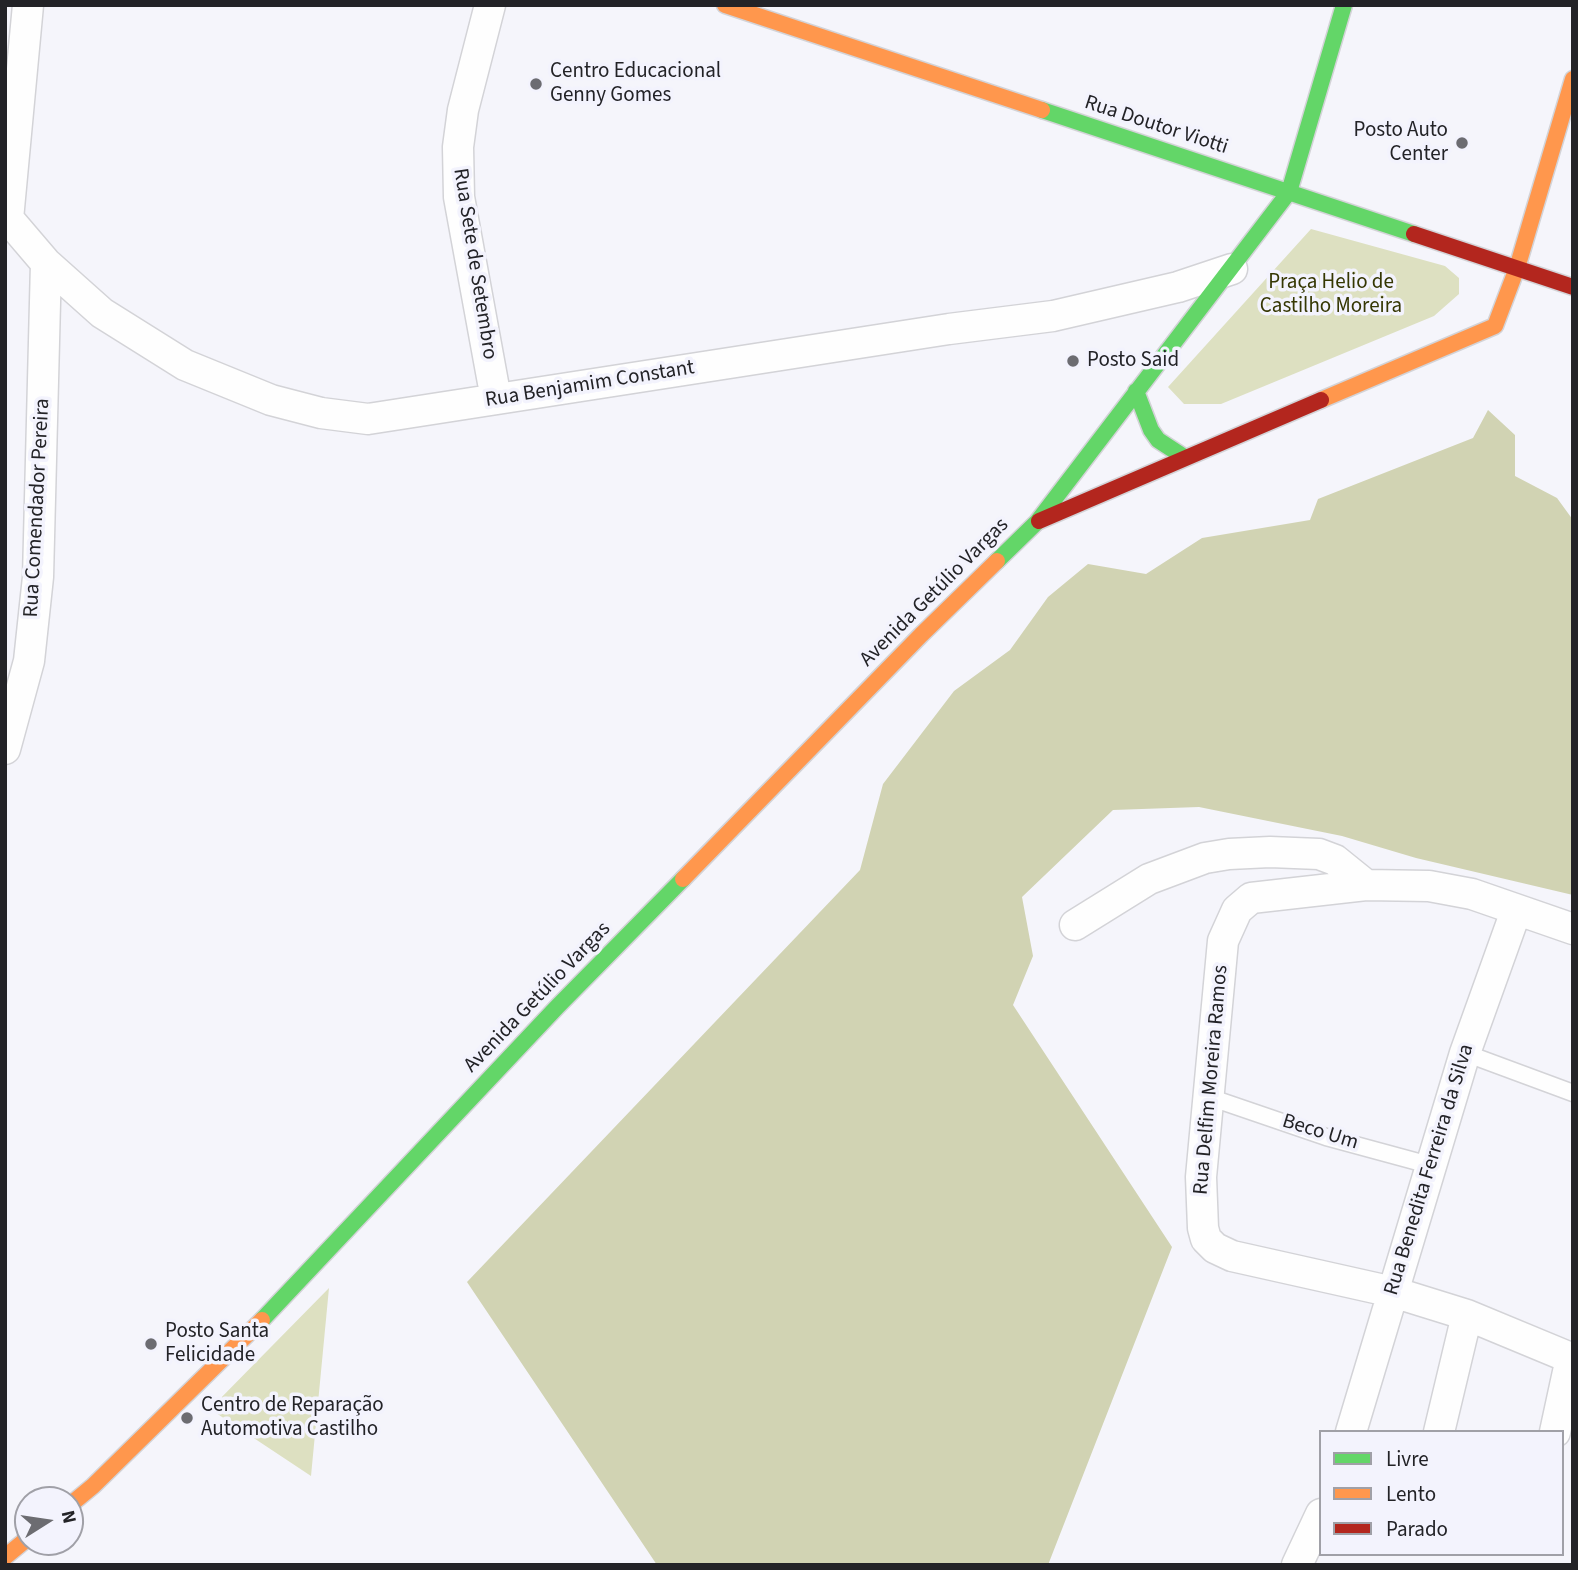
<!DOCTYPE html>
<meta charset="utf-8">
<style>
body{margin:0}
#map{position:relative;width:1578px;height:1570px;overflow:hidden;background:#f5f5fb;font-family:"Source Sans 3",sans-serif}
canvas{display:block}
.frame{position:absolute;inset:0;border:7px solid #232327;pointer-events:none}
.legend{position:absolute;left:1319px;top:1430px;width:245px;height:126px;box-sizing:border-box;background:#f3f3fd;border:2px solid #a0a0a7;margin:0;padding:9px 12px;list-style:none;font-size:21px;color:#232327}
.legend li{display:flex;align-items:center;gap:14px;height:35px}
.legend b{width:35px;border:2px solid #a0a0a7}
.north{position:absolute;left:14px;top:1486px;width:70px;height:70px;box-sizing:border-box;background:#f3f3fd;border:2px solid #a0a0a7;border-radius:50%;rotate:78deg;font-size:19px;font-weight:700;line-height:28px;text-align:center;color:#232327}
.north::after{content:'';display:block;margin:auto;width:24px;height:32px;background:#6c6c71;clip-path:polygon(50% 0,100% 100%,50% 72%,0 100%)}
</style>
<div id="map">
<canvas width="1578" height="1570"></canvas>
<div class="frame"></div>
<ul class="legend">
<li><b style="height:9px;background:#63d668"></b>Livre</li>
<li><b style="height:9px;background:#ff974d"></b>Lento</li>
<li><b style="height:9px;background:#b3261e"></b>Parado</li>
</ul>
<div class="north">N</div>
</div>
<script>
const g = document.querySelector('canvas').getContext('2d');
g.lineJoin = 'round';
function fill(path, color) {
  g.fillStyle = color;
  g.fill(path, 'evenodd');
}
function poly(rows) {
  const path = new Path2D();
  for (const r of rows) {
    path.moveTo(r[0], r[1]);
    for (let i = 2; i < r.length; i += 2) path.lineTo(r[i], r[i + 1]);
  }
  return path;
}
function strokePath(path, color, width, dash) {
  g.strokeStyle = color;
  g.lineWidth = width;
  g.lineCap = dash ? 'butt' : 'round';
  g.setLineDash(dash || []);
  g.stroke(path);
}
function label(font, color, halo, rows, align = 'center') {
  g.font = font + ' "Source Sans 3",sans-serif';
  g.lineWidth = 7;
  g.setLineDash([]);
  g.textBaseline = 'middle';
  g.strokeStyle = halo;
  g.fillStyle = color;
  for (const [text, x, y, turn = 0] of rows) {
    g.save();
    g.translate(x, y);
    g.rotate((+turn || 0) * Math.PI / 180);
    g.textAlign = isNaN(turn) ? turn : align;
    if (halo) g.strokeText(text, 0, 0);
    g.fillText(text, 0, 0);
    g.restore();
  }
}
const green = poly([
 [1311,229,1445,266,1459,278,1459,294,1434,316,1221,404,1184,404,1168,387],
 [329,1288,311,1476,210,1409]
]);
const forest = poly([
 [1488,410,1515,435,1515,476,1557,498,1573,520,1573,895,1416,858,1342,836,1199,807,1113,810,1022,897,1033,956,1013,1005,1172,1247,1048,1565,657,1565,467,1282,860,870,883,784,954,691,1010,650,1048,597,1088,564,1146,574,1202,538,1310,520,1318,499,1473,438]
]);
const lane = poly([
 [1465,1053,1573,1093],
 [1209,1097,1326,1137,1433,1166]
]);
const street = poly([
 [490,5,463,110,458,147,459,197,496,399],
 [5,215,46,263,102,313,185,365,271,400,321,413,368,419,949,329,1053,316,1178,287,1232,269],
 [8,219,28,5],
 [5,749,29,661,38,577,46,263],
 [1075,925,1149,879,1205,858,1229,854,1270,852,1319,854,1335,860,1366,885],
 [1573,929,1472,894,1429,886,1366,885,1251,898,1237,910,1223,941,1201,1177,1203,1228,1206,1239,1215,1248,1232,1256,1393,1292,1467,1315,1573,1359],
 [1351,1432,1465,1053,1516,911],
 [1439,1432,1467,1315],
 [1555,1432,1571,1358],
 [1297,1565,1321,1514]
]);
const fast = poly([
 [1042,110,1414,234],
 [1136,391,1151,430,1158,440,1184,457],
 [997,561,1037,522,1289,192,1344,5],
 [262,1320,557,1007,683,879]
]);
const slow = poly([
 [725,5,1042,110],
 [1321,400,1495,326,1517,268,1573,79],
 [683,879,921,635,997,561],
 [70,1505,93,1486,262,1320],
 [5,1557,28,1538]
]);
const jam = poly([
 [1414,234,1573,287],
 [1039,521,1321,400]
]);
const markers = [
 [536,84,7,"#6c6c71"],
 [1462,143,7,"#6c6c71"],
 [1073,361,7,"#6c6c71"],
 [151,1344,7,"#6c6c71"],
 [187,1418,7,"#6c6c71"]
];
const poiNames = [
 ["Centro Educacional",550,72],
 ["Genny Gomes",550,96],
 ["Posto Auto",1448,131,"right"],
 ["Center",1448,155,"right"],
 ["Posto Said",1087,361],
 ["Posto Santa",165,1332],
 ["Felicidade",165,1356],
 ["Centro de Reparação",201,1406],
 ["Automotiva Castilho",201,1430]
];
const streetNames = [
 ["Rua Doutor Viotti",1156,126,18],
 ["Rua Sete de Setembro",474,264,81],
 ["Rua Benjamim Constant",590,385,-9],
 ["Rua Comendador Pereira",38,508,-87],
 ["Avenida Getúlio Vargas",935,593,-45],
 ["Avenida Getúlio Vargas",538,998,-46],
 ["Rua Delfim Moreira Ramos",1212,1080,-85],
 ["Beco Um",1320,1133,17],
 ["Rua Benedita Ferreira da Silva",1430,1170,-73]
];
const parkNames = [
 ["Praça Helio de",1331,283],
 ["Castilho Moreira",1331,307]
];
fill(green, '#dde0c1');
fill(forest, '#d1d3b3');
strokePath(lane, '#d3d3d7', 19);
strokePath(street, '#d3d3d7', 33);
strokePath(fast, '#d3d3d7', 19);
strokePath(slow, '#d3d3d7', 19);
strokePath(jam, '#d3d3d7', 19);
strokePath(lane, '#fefefe', 16);
strokePath(street, '#fefefe', 30);
strokePath(fast, '#63d668', 16);
strokePath(slow, '#ff974d', 16);
strokePath(jam, '#b3261e', 16);
for (const [x, y, r, color] of markers) {
  const dot = new Path2D();
  dot.arc(x, y, r, 0, 2 * Math.PI);
  g.fillStyle = color;
  g.fill(dot);
  strokePath(dot, '#f3f3fd', 2.5);
}
label('21px', '#232327', '#f3f3fd', poiNames, 'left');
label('21px', '#232327', '#f3f3fd', streetNames);
label('21px', '#353703', '#f3f3fd', parkNames);
</script>
